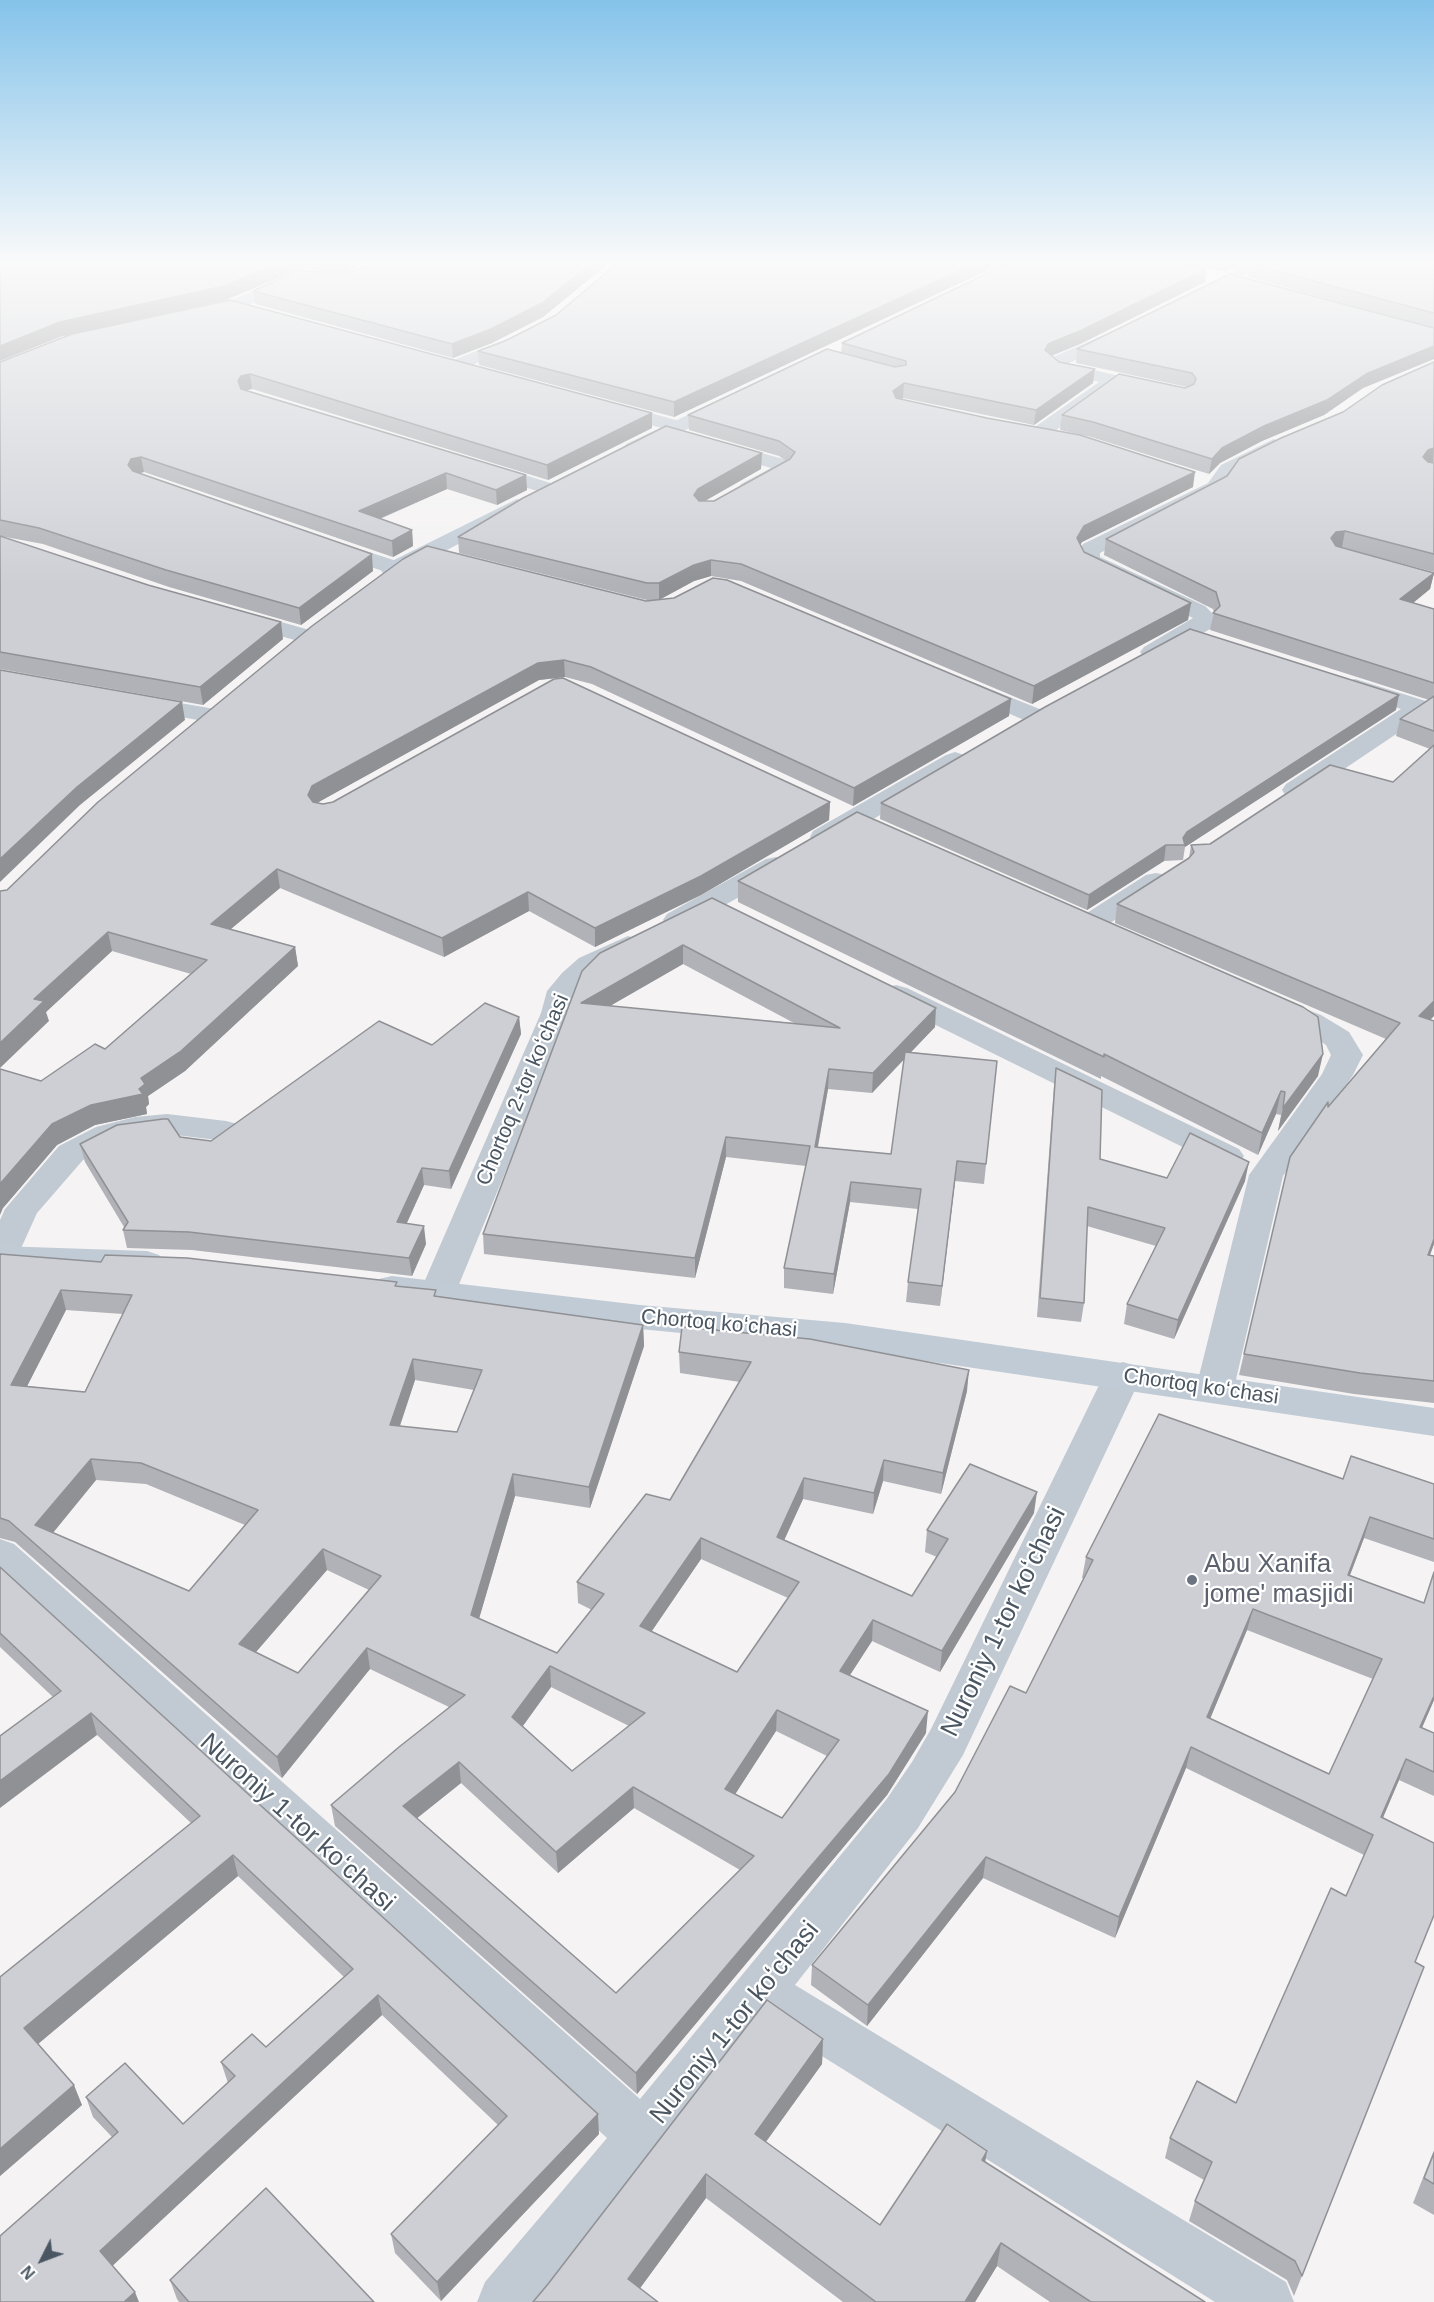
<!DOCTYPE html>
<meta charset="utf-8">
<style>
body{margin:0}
#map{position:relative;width:1434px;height:2302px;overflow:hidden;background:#f5f3f3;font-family:Helvetica,sans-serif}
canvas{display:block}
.north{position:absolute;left:12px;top:2230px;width:60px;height:60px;-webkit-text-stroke:4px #fff;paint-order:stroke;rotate:228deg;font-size:16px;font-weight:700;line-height:24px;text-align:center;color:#4a5661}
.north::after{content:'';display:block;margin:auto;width:21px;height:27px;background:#4a5661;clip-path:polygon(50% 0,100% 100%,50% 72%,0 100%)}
</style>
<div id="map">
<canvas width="1434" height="2302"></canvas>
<div class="north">N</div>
</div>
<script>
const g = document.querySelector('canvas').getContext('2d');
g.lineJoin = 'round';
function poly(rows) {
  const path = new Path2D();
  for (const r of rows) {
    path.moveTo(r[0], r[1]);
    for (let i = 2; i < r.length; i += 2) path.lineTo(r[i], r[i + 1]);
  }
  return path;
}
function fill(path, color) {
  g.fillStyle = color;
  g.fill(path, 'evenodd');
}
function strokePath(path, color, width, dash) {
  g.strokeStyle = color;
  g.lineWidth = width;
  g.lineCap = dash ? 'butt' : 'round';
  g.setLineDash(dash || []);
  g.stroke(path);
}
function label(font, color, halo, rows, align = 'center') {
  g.font = font + ' Helvetica,sans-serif';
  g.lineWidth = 4.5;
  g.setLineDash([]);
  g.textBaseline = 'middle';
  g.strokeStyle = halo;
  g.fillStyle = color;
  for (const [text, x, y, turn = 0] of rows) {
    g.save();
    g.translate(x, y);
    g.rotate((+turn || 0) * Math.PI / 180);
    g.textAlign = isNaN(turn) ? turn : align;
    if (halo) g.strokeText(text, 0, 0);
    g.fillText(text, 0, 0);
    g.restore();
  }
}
const street = poly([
 [1248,262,1269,262,1203,298,1197,300,1189,295,1248,262],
 [295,273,303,278,301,281,238,310,197,319,189,314,191,310,227,302,295,273],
 [1118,329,1124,330,1127,334,1124,338,1067,364,1120,376,1123,380,1055,431,1082,437,1085,441,1082,445,1075,447,1032,437,1029,433,1032,429,1099,382,1059,374,1048,367,1045,363,1048,359,1118,329],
 [519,334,525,335,528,339,525,343,463,369,457,370,448,365,451,361,519,334],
 [607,401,683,422,686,426,676,432,600,411,598,407,600,403,607,401],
 [1274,439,1284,445,1281,449,1235,473,1224,490,1100,553,1100,557,1205,606,1215,616,1212,628,1160,657,1144,657,1140,652,1144,647,1193,618,1083,566,1077,555,1080,549,1083,544,1208,483,1221,465,1274,439],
 [718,441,787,460,792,468,787,475,755,492,741,492,738,488,741,484,771,468,711,451,708,447,718,441],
 [483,462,557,485,560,489,557,493,550,495,476,472,473,468,476,464,483,462],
 [331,540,403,563,406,568,403,573,395,575,323,551,320,546,323,541,331,540],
 [239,610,313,631,317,636,313,641,305,643,231,622,228,617,231,612,239,610],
 [1355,679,1429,702,1432,707,1429,712,1304,796,1295,798,1286,796,1282,790,1286,784,1401,709,1347,691,1343,686,1347,681,1355,679],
 [970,681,1042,710,1045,715,1042,720,1033,722,1024,720,961,693,958,688,961,683,970,681],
 [140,696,209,708,218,710,221,715,218,720,209,722,131,708,128,703,131,698,140,696],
 [955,752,964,755,968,760,964,765,833,843,823,845,813,843,810,837,813,831,946,755,955,752],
 [776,857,786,859,790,865,786,871,687,926,677,929,667,926,663,920,667,914,766,859,776,857],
 [1156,873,1166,875,1170,881,1166,887,1110,923,1131,932,1135,938,1131,944,1121,947,1111,944,1079,930,1075,924,1079,918,1146,875,1156,873],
 [628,936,638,939,643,945,638,951,599,970,577,993,571,1013,455,1294,450,1303,437,1306,424,1303,419,1294,541,1013,547,991,562,973,579,958,628,936],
 [896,985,907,988,1239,1149,1244,1156,1239,1163,1227,1166,1215,1163,885,1000,881,994,885,988,896,985],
 [1280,999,1321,1015,1349,1032,1363,1055,1353,1075,1283,1176,1234,1388,1228,1398,1215,1401,1202,1398,1196,1388,1249,1175,1322,1074,1331,1055,1326,1045,1299,1027,1269,1014,1265,1008,1269,1002,1280,999],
 [167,1114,226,1121,238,1124,242,1131,238,1138,226,1141,167,1134,135,1137,120,1141,83,1160,37,1213,13,1266,0,1269,0,1220,5,1209,59,1146,96,1127,135,1117,167,1114],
 [1123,1362,1136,1366,1142,1375,963,1755,918,1828,795,1985,1286,2282,1294,2302,1215,2302,766,2021,540,2302,477,2302,485,2282,607,2138,0,1579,0,1539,14,1544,640,2099,886,1800,912,1762,931,1729,1104,1375,1110,1366,1123,1362]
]);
const secondary = poly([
 [730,395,737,397,739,401,737,405,640,452,626,452,623,448,626,444,730,395],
 [517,499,524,501,527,505,524,509,400,575,392,577,384,575,381,570,384,565,517,499],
 [0,1246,147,1251,159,1255,165,1263,159,1271,147,1275,0,1270,0,1246],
 [392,1276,640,1305,845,1323,1434,1408,1434,1436,845,1349,640,1329,379,1297,374,1288,379,1279,392,1276]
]);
const wall = poly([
 [0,262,365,262,344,272,349,272,369,266,374,262,610,262,543,317,492,343,453,358,255,304,253,291,334,272,306,269,294,271,226,300,63,336],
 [1005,262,674,417,479,365,478,351,505,341,556,315],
 [1186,262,1242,262,1225,272],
 [1434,262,1434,359,1363,388,1324,415,1262,441,1220,463,1209,474,1091,437,1060,430,1062,415,1187,387,1076,363,1077,349,1434,328,1248,277,1250,264],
 [1205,282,1080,344,1051,356,1059,362,1093,383,1034,425,903,398,902,399,1193,487,1082,542,1080,545,1084,552,1191,603,1188,620,1032,704,741,581,711,576,694,581,659,600,647,600,459,553,458,537,762,453,761,469,704,501,714,501,786,461,779,456,689,430,688,415,841,353,842,343],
 [72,334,652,428,548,480,252,389,246,390,526,475,527,490,497,505,447,489,380,519,412,530,413,546,393,557,144,472,139,473,373,571,301,625,169,587,43,544,0,536,0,362],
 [1434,362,1434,572,1339,547,1434,573,1430,589,1413,603,1434,609,1434,1016,1430,1020,1434,1021,1434,1244,1430,1255,1434,1256,1434,1403,1354,1394,1239,1375,1290,1157,1328,1107,1386,1039,1115,923,1117,904,1189,858,1191,845,1210,844,1393,782,1430,749,1396,736,1400,719,1429,700,1210,630,1214,612,1213,609,1104,555,1106,539,1227,476],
 [0,536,283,639,203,705,0,669],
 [312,626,1011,699,1009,716,853,806,592,684,565,677,539,680,317,803,323,804,830,802,829,820,701,895,595,947,529,911,444,957,280,888,231,929,295,947,298,966,185,1071,148,1096,149,1104,146,1107,147,1114,95,1125,57,1145,3,1208,41,1081,105,1049,191,974,112,951,46,1012,49,1021,7,890],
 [1396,710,1185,847,1183,860,1164,861,1087,910,880,819,881,803],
 [738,881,1318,1076,1278,1131,1281,1115,1276,1114,1258,1155,1101,1076,1101,1079,738,902],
 [712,898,935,1027,911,1052,997,1061,984,1184,955,1181,940,1306,906,1302,908,1282,918,1209,850,1202,833,1294,784,1288,784,1268,806,1166,726,1157,695,1278,484,1254,483,1234,582,971],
 [683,964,794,1023,610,1006],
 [904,1059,891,1154,818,1147,828,1089,872,1093],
 [519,1017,521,1034,451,1189,424,1185,407,1223,426,1244,412,1276,192,1250,127,1248,123,1230,124,1227,85,1162,80,1144,180,1137,211,1141,432,1045],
 [1056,1068,1100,1159,1167,1178,1245,1181,1174,1339,1124,1324,1127,1304,1156,1246,1087,1226,1084,1303,1081,1322,1037,1317,1054,1086],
 [0,1254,397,1286,437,1296,643,1325,644,1346,590,1508,515,1496,479,1618,557,1653,592,1610,578,1603,577,1582,670,1500,740,1382,680,1373,679,1352,967,1391,941,1494,883,1481,873,1514,803,1499,784,1540,912,1596,937,1557,925,1552,927,1530,1034,1513,940,1672,872,1641,850,1675,926,1733,887,1795,637,2094,335,1826,331,1805,449,1707,370,1669,282,1778,15,1542,0,1538],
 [66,1310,123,1314,85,1392,27,1386],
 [415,1380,474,1390,457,1432,400,1426],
 [96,1480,146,1484,245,1525,189,1591,53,1533],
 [701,1559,788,1598,737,1672,651,1632],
 [327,1570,369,1590,298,1673,255,1652],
 [551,1687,629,1726,572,1771,523,1726],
 [776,1731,827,1756,782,1818,735,1794],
 [461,1783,558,1873,634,1808,740,1870,616,1993,417,1818],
 [1343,1479,1434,1484,1434,1562,1364,1538,1350,1575,1424,1603,1434,1572,1434,1700,1422,1728,1434,1733,1434,1796,1399,1780,1383,1818,1415,1962,1424,1967,1294,2296,1287,2280,1189,2221,1195,2201,1204,2180,1165,2158,1170,2138,1236,2103,1346,1896,1364,1855,1186,1768,1115,1938,983,1878,867,2026,811,1985,812,1965,955,1792,1026,1693,1084,1579,1082,1578,1086,1557],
 [1247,1630,1373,1679,1329,1774,1210,1719],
 [0,1567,599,2134,441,2301,395,2253,391,2234,498,2125,382,2015,113,2265,0,2302,112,2137,93,2117,86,2097,183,2124,228,2083,221,2062,266,2047,344,1977,238,1876,38,2044,82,2105,0,2176,0,1977,191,1823,97,1735,53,1697,0,1647],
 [823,2039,822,2064,766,2142,880,2225,985,2162,1205,2302,1050,2302,997,2266,975,2302,843,2302,706,2198,640,2288,533,2302],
 [1434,2150,1434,2215,1413,2203],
 [170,2280,374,2302,179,2302,177,2299]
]);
const shadedWall = poly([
 [281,262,305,262,306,269,294,271,226,300,63,336,0,361,0,346,60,322],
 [342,262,365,262,343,273],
 [593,262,610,262,543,317,492,343,453,358,452,344],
 [978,262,1005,262,674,417,674,402],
 [1226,262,1242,262,1225,272],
 [1206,269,1205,282,1080,344,1046,358,1045,350,1048,344],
 [1434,346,1434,359,1363,388,1324,415,1262,441,1220,463,1209,474,1212,459,1222,448,1366,374],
 [1095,369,1093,383,1034,425,1036,410],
 [250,374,252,389,243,391,240,396,238,381,241,376],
 [904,383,903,398,892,405,893,391],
 [652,413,652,428,548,480,547,465],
 [1434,448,1433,463,1424,465,1423,457,1428,450],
 [762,453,761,469,698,505,694,495,698,489],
 [141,457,144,472,134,475,128,465,131,459],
 [1195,472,1193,487,1082,542,1075,554,1077,538,1084,526],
 [446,473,447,489,360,527,359,511],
 [526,475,527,490,497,505,496,490],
 [412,530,413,546,393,557,392,541],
 [1345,531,1342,547,1333,548,1331,538,1336,532],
 [372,554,373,571,301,625,299,608],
 [711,560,711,576,694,581,659,600,659,583,694,565],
 [1434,573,1430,589,1397,616,1400,599],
 [1191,603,1188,620,1032,704,1034,686],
 [281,622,283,639,203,705,200,687],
 [564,660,565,677,539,680,315,804,308,795,312,786,538,663],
 [1399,695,1396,710,1185,847,1185,845,1183,838,1187,832],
 [1011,699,1009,716,853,806,854,788],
 [182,702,185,720,80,805,0,882,0,859,77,787],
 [830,802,829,820,701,895,595,947,595,928],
 [1166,845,1164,861,1087,910,1089,895],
 [277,869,280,888,214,943,211,924],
 [528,892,529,911,444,957,442,938],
 [108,932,112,951,46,1012,49,1021,0,1068,0,1043,34,999],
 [683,945,683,964,582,1022,581,1003],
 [295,947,298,966,185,1071,148,1096,149,1104,146,1107,147,1114,95,1125,57,1145,3,1208,0,1215,0,1184,52,1124,91,1105,139,1089,141,1078],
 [1434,1001,1434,1016,1414,1035,1419,1016],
 [936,1008,935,1027,872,1093,873,1073],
 [519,1017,521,1034,451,1189,449,1171],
 [1323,1054,1318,1076,1278,1131,1283,1108],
 [829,1069,828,1089,814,1167,815,1147],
 [1281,1091,1276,1114,1258,1155,1262,1133],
 [726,1137,726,1157,695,1278,695,1258],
 [957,1161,955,1181,940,1306,942,1286],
 [1249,1162,1245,1181,1174,1339,1178,1320],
 [422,1168,424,1185,399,1240,397,1222],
 [851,1182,850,1202,833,1294,834,1274],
 [424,1226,426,1244,412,1276,409,1258],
 [1434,1239,1434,1244,1422,1276,1428,1255],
 [61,1290,66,1310,17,1406,11,1385],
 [643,1325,644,1346,590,1508,589,1487],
 [413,1359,415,1380,393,1446,390,1425],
 [969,1370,967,1391,941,1494,943,1473],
 [91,1459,96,1480,42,1546,35,1525],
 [884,1460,883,1481,873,1514,874,1493],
 [513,1474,515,1496,474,1636,471,1615],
 [804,1478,803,1499,776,1558,777,1537],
 [1037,1492,1034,1513,940,1672,942,1651],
 [1370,1517,1364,1538,1342,1596,1348,1575],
 [701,1538,701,1559,641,1647,640,1626],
 [323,1549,327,1570,244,1666,239,1644],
 [1253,1609,1247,1630,1202,1738,1207,1717],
 [873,1620,872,1641,839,1692,840,1671],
 [367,1648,370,1669,282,1778,277,1757],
 [550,1666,551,1687,514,1738,512,1717],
 [1434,1696,1434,1700,1413,1748,1420,1727],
 [777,1710,776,1731,725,1810,725,1789],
 [928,1711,926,1733,887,1795,637,2094,636,2073],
 [91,1713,97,1735,0,1808,0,1781],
 [1191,1747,1186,1768,1115,1938,1119,1917],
 [1406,1759,1399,1780,1374,1838,1381,1817],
 [459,1762,461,1783,406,1827,403,1806],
 [633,1787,634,1808,558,1873,556,1852],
 [233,1855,238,1876,32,2049,24,2028],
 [986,1857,983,1878,867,2026,868,2005],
 [378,1995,382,2015,108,2270,100,2251],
 [823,2039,822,2064,754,2158,755,2134],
 [74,2085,82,2105,0,2176,0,2149],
 [598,2114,599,2134,441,2301,437,2282],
 [987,2151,983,2176,982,2160],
 [706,2174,706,2198,630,2302,628,2279],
 [1001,2243,997,2266,975,2302,965,2302],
 [135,2292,139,2302,124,2302]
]);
const building = poly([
 [0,262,281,262,224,286,60,322,0,346,0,262],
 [374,262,593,262,542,303,491,329,452,344,253,291,297,271,349,272,369,266,374,262],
 [619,262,978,262,674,402,478,351,505,341,556,315,619,262],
 [1011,262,1181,262,1206,269,1082,330,1048,344,1045,350,1059,362,1095,369,1036,410,904,383,893,391,896,398,987,418,1080,435,1195,472,1084,526,1077,538,1084,552,1191,603,1034,686,741,564,711,560,694,565,659,583,647,583,458,537,523,498,666,426,762,453,698,489,694,495,699,501,714,501,790,459,795,452,779,441,688,415,827,349,895,367,906,365,906,361,842,343,1011,262],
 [1253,262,1434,262,1434,313,1250,264,1253,262],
 [1230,274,1434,328,1434,346,1366,374,1327,400,1264,426,1222,448,1212,459,1093,422,1062,415,1119,374,1185,388,1194,384,1196,379,1192,373,1077,349,1230,274],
 [230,300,652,413,547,465,250,374,241,376,238,381,241,389,526,475,496,490,446,473,359,511,412,530,392,541,141,457,131,459,128,465,133,471,372,554,299,608,166,570,39,528,0,520,0,362,72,334,230,300],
 [1434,362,1434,448,1428,450,1423,457,1428,462,1434,463,1434,554,1345,531,1336,532,1331,538,1336,546,1434,573,1400,599,1434,609,1434,683,1213,613,1220,606,1216,592,1106,539,1227,476,1239,459,1281,438,1343,412,1382,385,1434,362],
 [0,536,148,585,281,622,200,687,0,652,0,536],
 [427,546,646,601,674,598,713,578,727,580,1011,699,854,788,591,667,564,660,538,663,312,786,308,795,313,802,323,804,333,802,554,679,563,678,830,802,701,876,595,928,528,892,442,938,277,869,211,924,295,947,181,1051,141,1078,145,1084,139,1089,143,1094,91,1105,52,1124,0,1184,0,1069,41,1081,95,1044,105,1049,207,960,108,932,34,999,44,1001,0,1043,0,891,7,890,98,802,312,626,403,559,427,546],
 [1190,629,1399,695,1187,832,1183,838,1185,845,1166,845,1089,895,881,803,1045,707,1190,629],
 [0,670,182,702,77,787,0,859,0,670],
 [1434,696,1434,731,1400,719,1434,696],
 [1434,745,1434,1001,1419,1016,1434,1021,1434,1239,1428,1255,1434,1256,1434,1381,1360,1373,1244,1354,1290,1157,1328,1102,1328,1107,1400,1023,1117,904,1189,858,1194,852,1191,845,1210,844,1330,765,1393,782,1434,745],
 [857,812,1303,1007,1318,1017,1323,1054,1283,1108,1285,1092,1281,1091,1262,1133,1104,1054,1104,1057,738,881,857,812],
 [712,898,936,1008,873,1073,829,1069,815,1147,891,1154,905,1052,997,1061,986,1164,957,1161,942,1286,908,1282,921,1189,851,1182,834,1274,784,1268,810,1146,726,1137,695,1258,483,1234,582,971,600,953,712,898],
 [683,945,840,1028,581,1003,683,945],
 [485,1003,519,1017,449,1171,422,1168,397,1222,424,1226,409,1258,189,1232,123,1230,128,1222,80,1144,117,1125,163,1119,168,1119,180,1137,211,1141,379,1021,432,1045,485,1003],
 [1056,1068,1102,1090,1100,1159,1167,1178,1190,1133,1249,1162,1178,1320,1127,1304,1165,1228,1088,1207,1084,1303,1040,1298,1056,1068],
 [0,1254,101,1262,105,1255,187,1258,397,1282,395,1286,436,1290,434,1296,643,1325,589,1487,513,1474,471,1615,557,1653,604,1594,577,1582,646,1494,670,1500,751,1362,679,1352,682,1327,810,1339,969,1370,943,1473,884,1460,874,1493,804,1478,777,1537,912,1596,948,1539,927,1530,970,1464,1037,1492,942,1651,873,1620,840,1671,928,1711,889,1774,636,2073,331,1805,399,1747,465,1695,367,1648,277,1757,9,1521,0,1518,0,1254],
 [61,1290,132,1295,85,1392,11,1385,61,1290],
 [413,1359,482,1370,457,1432,390,1425,413,1359],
 [91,1459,141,1463,258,1510,189,1591,35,1525,91,1459],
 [701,1538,799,1582,737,1672,640,1626,701,1538],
 [323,1549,381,1576,298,1673,239,1644,323,1549],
 [550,1666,645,1713,572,1771,512,1717,550,1666],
 [777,1710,839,1740,782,1818,725,1789,777,1710],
 [459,1762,556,1852,633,1787,754,1856,616,1993,403,1806,459,1762],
 [1159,1414,1343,1479,1351,1456,1434,1484,1434,1539,1370,1517,1348,1575,1424,1603,1434,1572,1434,1696,1420,1727,1434,1733,1434,1772,1406,1759,1381,1817,1434,1843,1434,1915,1415,1962,1424,1967,1302,2276,1295,2261,1195,2201,1212,2162,1170,2138,1197,2081,1236,2103,1331,1888,1346,1896,1373,1835,1191,1747,1119,1917,986,1857,868,2005,812,1965,955,1792,1010,1686,1026,1693,1093,1560,1086,1557,1159,1414],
 [1253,1609,1382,1659,1329,1774,1207,1717,1253,1609],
 [0,1567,598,2114,437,2282,391,2234,507,2116,378,1995,100,2251,135,2292,124,2302,0,2302,0,2236,118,2132,86,2097,125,2063,183,2124,235,2076,221,2062,252,2034,266,2047,353,1969,233,1855,24,2028,74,2085,0,2149,0,1977,200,1816,91,1713,0,1781,0,1736,61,1691,0,1633,0,1567],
 [767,2000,823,2039,755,2134,880,2225,947,2124,987,2151,982,2160,1205,2302,1091,2302,1001,2243,965,2302,876,2302,706,2174,628,2279,658,2302,533,2302,548,2284,767,2000],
 [1434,2153,1434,2184,1424,2178,1434,2153],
 [266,2188,374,2302,189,2302,170,2280,266,2188]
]);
const markers = [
 [1192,1580,6,"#6b7280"]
];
const streetNames = [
 ["Chortoq 2-tor koʻchasi",523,1090,-67],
 ["Chortoq koʻchasi",719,1324,5],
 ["Chortoq koʻchasi",1201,1387,8]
];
const nearWorshipnames = [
 ["Abu Xanifa",1204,1565],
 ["jome' masjidi",1204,1595]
];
const nearStreetnames = [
 ["Nuroniy 1-tor koʻchasi",1004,1622,-64],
 ["Nuroniy 1-tor koʻchasi",297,1823,42],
 ["Nuroniy 1-tor koʻchasi",735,2023,-51]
];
fill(street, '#c1cad2');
fill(secondary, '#c1cbd6');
fill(wall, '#b0b2b7');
fill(shadedWall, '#909195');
fill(building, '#cdcfd5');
strokePath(building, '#909195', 1.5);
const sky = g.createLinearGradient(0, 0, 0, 585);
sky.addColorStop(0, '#85c3ea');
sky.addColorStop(0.45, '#fafafa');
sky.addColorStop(1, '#fafafa00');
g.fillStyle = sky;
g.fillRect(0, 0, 1434, 585);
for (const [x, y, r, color] of markers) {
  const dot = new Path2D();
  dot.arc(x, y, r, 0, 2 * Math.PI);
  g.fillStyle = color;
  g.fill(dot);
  strokePath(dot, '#fff', 2);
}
label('21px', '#4a5661', '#fff', streetNames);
label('26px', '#5b616d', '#fff', nearWorshipnames, 'left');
label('26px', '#4a5661', '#fff', nearStreetnames);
</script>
